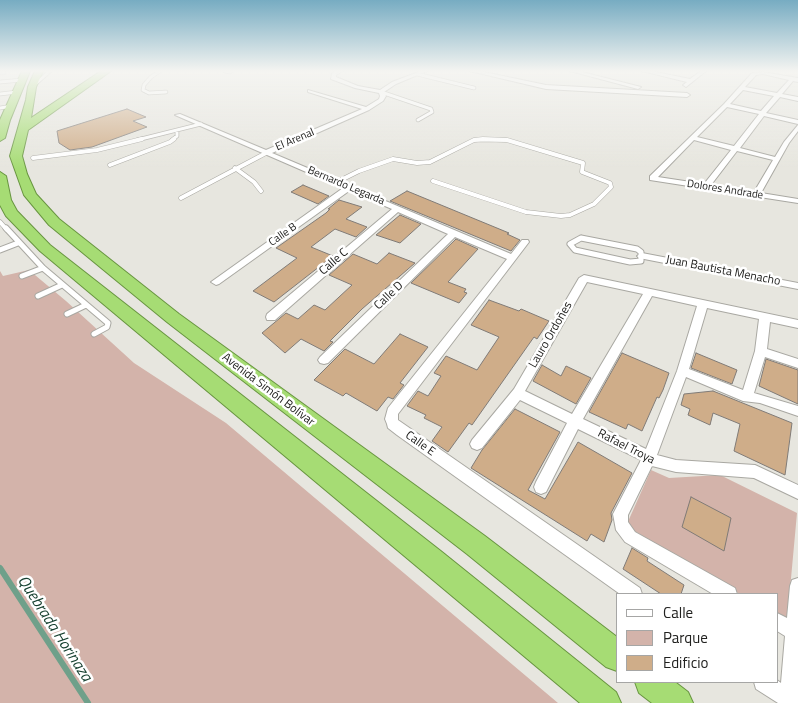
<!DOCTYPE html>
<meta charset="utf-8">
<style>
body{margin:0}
#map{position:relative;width:798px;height:703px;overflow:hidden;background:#e7e6df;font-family:"Titillium Web",sans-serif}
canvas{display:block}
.legend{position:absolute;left:616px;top:593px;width:162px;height:90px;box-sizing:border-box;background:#fff;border:1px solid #a6a6a5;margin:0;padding:6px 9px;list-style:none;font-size:15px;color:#21211f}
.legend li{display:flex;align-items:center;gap:10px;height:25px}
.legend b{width:25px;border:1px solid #a6a6a5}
</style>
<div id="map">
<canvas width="798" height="703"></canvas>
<ul class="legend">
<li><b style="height:6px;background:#fff"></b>Calle</li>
<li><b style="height:14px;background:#d3b3aa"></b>Parque</li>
<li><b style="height:14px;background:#cfad89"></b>Edificio</li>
</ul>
</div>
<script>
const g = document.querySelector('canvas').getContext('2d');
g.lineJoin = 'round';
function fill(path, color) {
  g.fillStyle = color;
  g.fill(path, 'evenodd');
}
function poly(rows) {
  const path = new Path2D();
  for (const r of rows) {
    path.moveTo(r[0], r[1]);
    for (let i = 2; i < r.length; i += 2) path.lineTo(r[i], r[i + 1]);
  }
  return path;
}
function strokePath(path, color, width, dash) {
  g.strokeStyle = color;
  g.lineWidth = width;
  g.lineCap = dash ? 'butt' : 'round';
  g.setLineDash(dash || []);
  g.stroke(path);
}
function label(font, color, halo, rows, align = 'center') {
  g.font = font + ' "Titillium Web",sans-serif';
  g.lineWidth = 5;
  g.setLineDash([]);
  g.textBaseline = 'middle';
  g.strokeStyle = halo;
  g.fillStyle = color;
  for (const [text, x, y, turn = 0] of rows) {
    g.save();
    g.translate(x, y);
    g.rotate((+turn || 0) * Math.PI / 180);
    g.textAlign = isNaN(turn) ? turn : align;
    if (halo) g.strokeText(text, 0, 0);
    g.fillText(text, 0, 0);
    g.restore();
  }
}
const green = poly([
 [29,270,66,301,134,363,226,423,558,703,0,703,0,271,3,276],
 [651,470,669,478,720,475,797,513,787,622,777,616,777,594,740,594,626,526]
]);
const stream = poly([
 [0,568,88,703]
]);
const building = poly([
 [127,109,146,117,133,121,147,127,92,147,70,150,59,143,57,131,127,109],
 [303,185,329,196,318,204,291,192,303,185],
 [407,191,509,233,507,234,520,240,511,251,390,201,407,191],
 [339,200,362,207,346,219,367,227,356,237,335,229,311,247,333,256,274,302,253,291,297,258,276,248,326,213,330,209,328,209,339,200],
 [400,215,421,224,400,243,376,235,400,215],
 [456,239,478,249,448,282,466,289,464,292,467,293,459,303,411,283,456,239],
 [389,253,415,263,362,309,330,341,333,342,324,351,301,339,285,353,262,333,286,313,298,319,314,305,325,310,352,285,329,275,353,254,377,264,389,253],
 [489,300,519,311,521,309,549,321,537,339,534,337,472,425,469,423,448,452,432,441,442,427,424,418,426,415,407,406,418,391,428,396,441,376,434,373,446,356,477,370,499,337,471,325,489,300],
 [400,334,428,347,400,383,404,385,393,399,388,397,377,411,346,393,343,396,314,380,345,349,374,364,400,334],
 [622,353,669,373,663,390,659,398,657,397,642,431,628,424,626,429,589,412,622,353],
 [696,353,737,370,732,384,691,368,696,353],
 [766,359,798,370,798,404,759,386,766,359],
 [542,365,561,376,566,366,591,378,576,404,533,381,542,365],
 [713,391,792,423,785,475,734,451,740,424,713,413,710,425,688,415,690,409,681,405,684,394,713,391],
 [515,409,560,432,528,490,545,499,578,442,632,473,611,513,612,520,604,542,591,534,587,541,471,468,482,450,515,409],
 [691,497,731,518,724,551,682,527,691,497],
 [632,548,648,558,647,561,684,585,681,594,661,594,623,569,632,548]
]);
const serviceFar2 = poly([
 [160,71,151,77,144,85,143,90,149,93,166,92],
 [225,71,230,72],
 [0,73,4,73],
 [417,74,474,88],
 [0,82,22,80],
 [33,86,50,71],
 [381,92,431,109,432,112,418,120],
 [0,94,17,92],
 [0,108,12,106],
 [137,140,201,124],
 [172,140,177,136,177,132],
 [474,140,506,140]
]);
const serviceFar1 = poly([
 [33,158,97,150,142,139],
 [110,165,170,142,174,139],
 [235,168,254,182,261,191],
 [337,182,359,171,393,159,417,163,430,162,474,140,483,139,507,140,583,163,582,172,610,183,611,187,594,204,570,215,561,216,526,212,433,181],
 [181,198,266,153],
 [0,222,7,230]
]);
const service = poly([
 [6,228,43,268,108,323,107,327,94,334],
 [581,238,637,249,641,252,641,261,630,262,575,250,570,244,581,238],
 [0,250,18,243],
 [22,276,43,268],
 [38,296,62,285],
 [67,314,86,305]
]);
const minor = poly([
 [337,71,343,71,336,75,336,77,358,86,380,90,392,82,421,71,427,71,396,84,384,92,386,96,383,101,369,110,272,153,511,254,522,240,528,240,529,242,398,414,398,420,640,588,642,594,620,594,397,435,388,428,387,424,385,419,388,408,507,259,455,237,328,363,324,364,320,363,318,360,320,357,448,234,398,212,275,320,267,320,266,317,267,314,392,209,349,191,219,284,216,285,211,282,343,188,175,115,180,114,266,150,362,109,308,92,308,90,366,107,379,99,380,96,379,93,355,88,331,79,332,73,337,71],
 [470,71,479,71,546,85,687,93,690,95,687,97,546,89,470,71],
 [570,71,578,71,641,87,638,89,570,71],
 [642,71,651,71,690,79,701,71,706,71,686,87,683,85,687,82,642,71],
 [763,72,798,78,798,82,793,81,782,94,798,97,798,101,780,97,766,113,798,120,798,124,764,116,740,148,775,157,784,142,798,125,798,131,789,143,761,193,798,199,798,203,650,180,650,176,724,104,752,73,763,72],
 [763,74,789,80,777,93,745,87,756,75,763,74],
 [743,90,774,96,761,111,730,104,743,90],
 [727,107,759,114,734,146,697,137,727,107],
 [694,140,731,150,704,184,658,177,694,140],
 [737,151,773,160,754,192,711,185,737,151],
 [642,253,798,283,798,289,639,258,637,256,642,253],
 [584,275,798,320,798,328,770,322,767,349,798,359,798,368,765,357,754,393,798,406,798,416,760,403,743,401,686,377,657,455,676,460,755,465,798,485,798,499,754,478,676,472,652,466,628,515,628,522,635,532,735,588,737,594,713,594,625,542,616,530,613,514,641,460,578,429,546,492,541,494,536,492,534,487,536,482,567,423,520,400,482,448,477,450,472,448,470,444,472,440,514,389,579,278,584,275],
 [587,282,643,294,572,414,525,391,587,282],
 [652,296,697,306,677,371,646,449,583,419,652,296],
 [707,308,759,319,755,351,743,390,689,369,707,308],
 [798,578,798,703,778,703,756,689,754,682,777,682,777,680,781,683,785,636,777,631,777,613,787,618,790,586,792,580,798,578]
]);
const trunk = poly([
 [22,71,30,71,10,120,5,138,0,141,0,120,22,71],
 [35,71,43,71,36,87,31,118,101,71,111,71,28,130,22,156,27,174,36,194,59,219,179,314,485,536,617,637,617,671,606,667,467,554,167,322,49,225,24,195,10,156,26,100,28,87,35,71],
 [0,172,6,176,11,200,17,211,50,245,442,552,616,692,621,703,580,703,40,251,6,216,0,205,0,172],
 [635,682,675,682,688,692,693,703,652,703,639,693,635,682]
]);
const farStreetnames = [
 ["El Arenal",295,140,-23],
 ["Bernardo Legarda",346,186,23],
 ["Dolores Andrade",725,190,9],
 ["Calle B",283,235,-35]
];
const streetNames = [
 ["Calle C",334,262,-41],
 ["Juan Bautista Menacho",723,271,11],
 ["Calle D",389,296,-44],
 ["Lauro Ordoñes",551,335,-60],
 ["Avenida Simón Bolívar",268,390,37],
 ["Calle E",420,444,35],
 ["Rafael Troya",626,447,27]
];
const nearWaternames = [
 ["Quebrada Horinaza",54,629,57]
];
fill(green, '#d3b3aa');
strokePath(stream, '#6fa08a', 6);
fill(building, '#cfad89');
strokePath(building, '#807b77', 1);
strokePath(serviceFar2, '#a9a8a2', 4.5);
strokePath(serviceFar1, '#a9a8a2', 5);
strokePath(service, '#a9a8a2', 7);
strokePath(minor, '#a9a8a2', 2);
strokePath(trunk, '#689540', 2);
strokePath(serviceFar2, '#fff', 3);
strokePath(serviceFar1, '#fff', 4);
strokePath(service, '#fff', 5);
fill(minor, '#fff');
fill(trunk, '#a6dc74');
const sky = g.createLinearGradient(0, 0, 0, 169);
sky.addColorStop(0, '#77acc2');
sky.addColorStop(0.42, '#f4f4f1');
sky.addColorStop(1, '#f4f4f100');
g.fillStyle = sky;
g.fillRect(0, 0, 798, 169);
label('11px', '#21211f', '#fff', farStreetnames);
label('12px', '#21211f', '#fff', streetNames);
label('italic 16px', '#164030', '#fff', nearWaternames);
</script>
